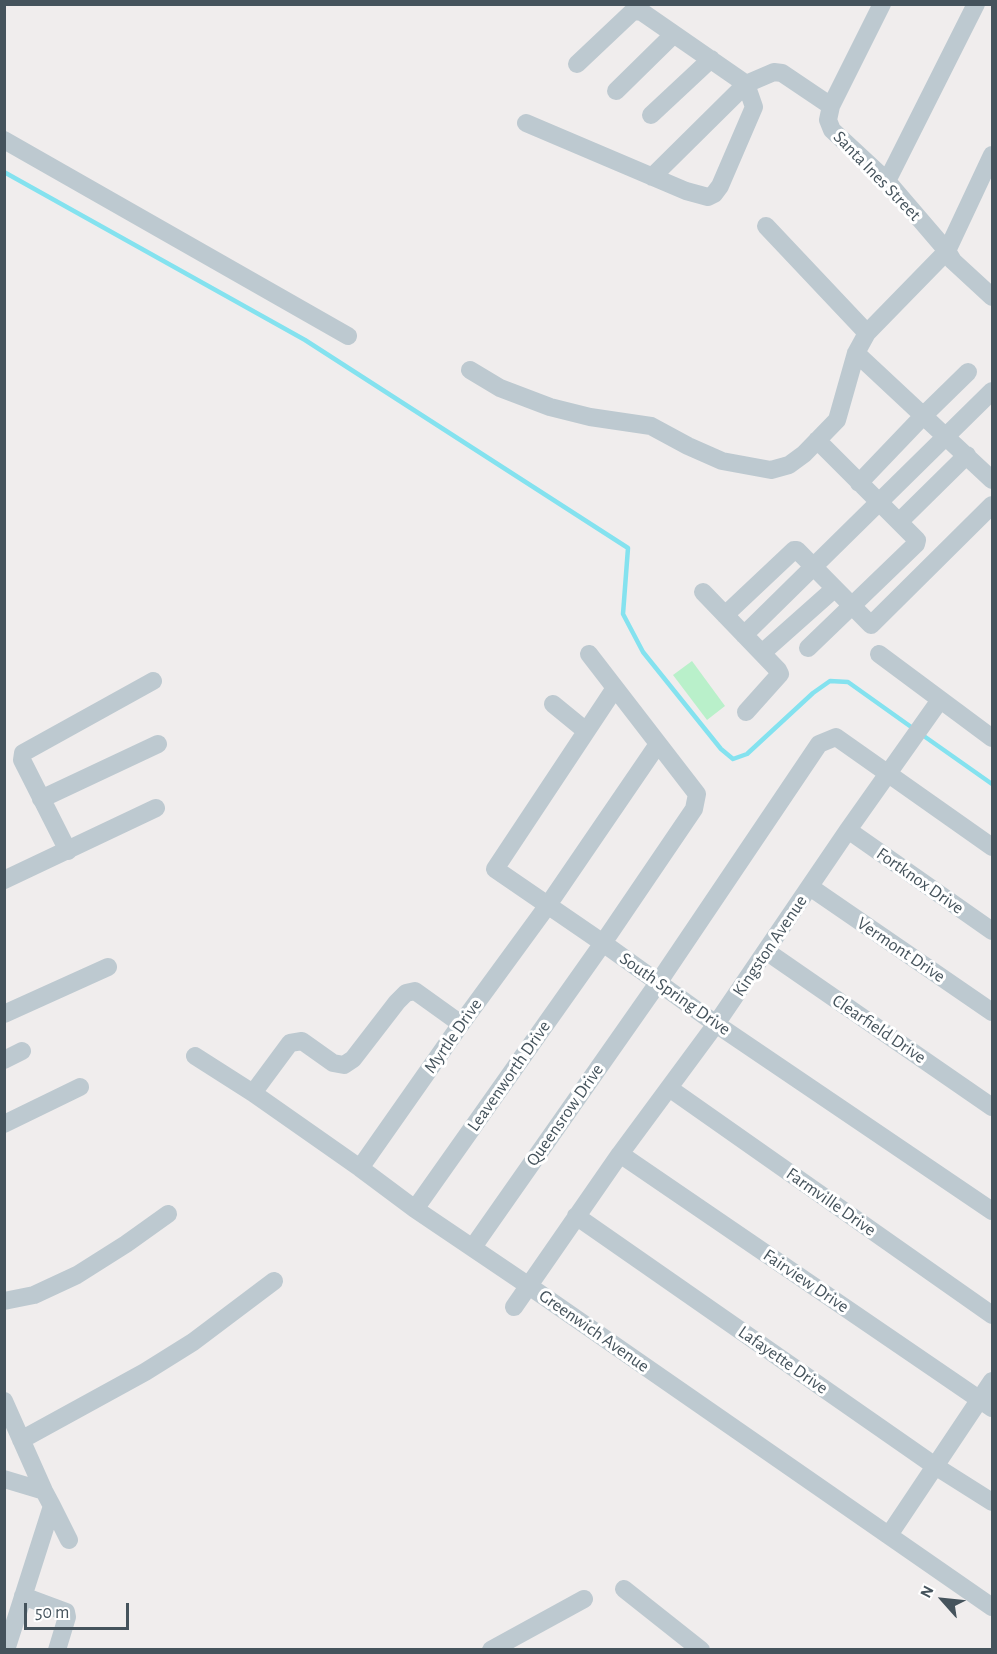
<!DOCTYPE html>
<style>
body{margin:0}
#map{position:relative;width:997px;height:1654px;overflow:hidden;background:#f0eded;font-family:"Alegreya Sans",sans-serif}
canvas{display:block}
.frame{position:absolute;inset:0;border:6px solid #45535c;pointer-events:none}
.north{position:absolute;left:913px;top:1570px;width:60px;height:60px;-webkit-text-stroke:4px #fff;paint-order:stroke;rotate:297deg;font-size:16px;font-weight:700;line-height:24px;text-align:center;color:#45535c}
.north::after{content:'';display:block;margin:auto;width:21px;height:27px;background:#45535c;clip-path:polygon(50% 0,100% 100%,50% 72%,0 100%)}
.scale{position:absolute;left:24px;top:1603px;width:105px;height:27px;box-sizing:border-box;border:3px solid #45535c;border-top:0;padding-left:8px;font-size:18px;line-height:21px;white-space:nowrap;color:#45535c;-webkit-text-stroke:4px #fff;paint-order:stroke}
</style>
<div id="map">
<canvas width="997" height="1654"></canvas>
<div class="frame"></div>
<div class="north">N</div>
<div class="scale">50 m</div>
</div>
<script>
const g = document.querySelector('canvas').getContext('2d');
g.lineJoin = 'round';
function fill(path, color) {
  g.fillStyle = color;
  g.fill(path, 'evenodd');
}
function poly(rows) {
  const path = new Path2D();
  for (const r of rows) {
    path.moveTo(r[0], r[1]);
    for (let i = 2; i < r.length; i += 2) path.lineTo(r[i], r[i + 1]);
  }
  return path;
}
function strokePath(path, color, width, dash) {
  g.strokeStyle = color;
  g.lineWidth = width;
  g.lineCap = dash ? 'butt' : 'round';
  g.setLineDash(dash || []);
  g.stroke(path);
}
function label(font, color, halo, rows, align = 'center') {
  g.font = font + ' "Alegreya Sans",sans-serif';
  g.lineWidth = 6;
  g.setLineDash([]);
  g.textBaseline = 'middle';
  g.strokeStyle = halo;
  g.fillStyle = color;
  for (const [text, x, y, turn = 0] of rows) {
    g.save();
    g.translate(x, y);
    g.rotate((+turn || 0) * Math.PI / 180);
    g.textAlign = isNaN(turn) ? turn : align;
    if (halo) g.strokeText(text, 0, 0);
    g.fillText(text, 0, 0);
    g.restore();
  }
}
const green = poly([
 [692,661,725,706,707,720,673,675]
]);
const stream = poly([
 [4,172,305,340,628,548,623,614,643,652,721,749,733,759,747,754,813,693,830,681,848,682,914,729],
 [921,734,992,784]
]);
const minor = poly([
 [882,4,831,106,828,120,832,130,887,181,947,251,953,261,992,297],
 [616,91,674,34],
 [651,115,711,59],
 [526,123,686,191,708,197,714,194,720,186,754,107,746,84,642,12,636,11,631,13,577,64],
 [4,140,348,336],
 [652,177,746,84,774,72,782,73,831,106],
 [887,181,976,4],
 [766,226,867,333],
 [856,353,992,480],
 [470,370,500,388,550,407,590,417,651,426,688,446,722,461,771,470,789,465,804,454,837,420,856,353,867,333,947,251,992,155],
 [859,483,924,415,968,372],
 [899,522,967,455],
 [703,592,778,670,780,674,746,712],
 [725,615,794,550,797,550,871,625,992,505],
 [744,635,992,391],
 [808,648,916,544,917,540,817,440],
 [762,653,834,589],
 [879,654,992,738],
 [615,688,495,869,603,943,716,1024,992,1211],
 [553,704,586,731],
 [41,799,158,744],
 [848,830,992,931],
 [68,851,22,760,23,753,153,681],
 [4,880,156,808],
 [810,887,992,1012],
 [766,951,992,1107],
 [4,1014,108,967],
 [195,1056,253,1093,360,1168,415,1209,529,1286,992,1607],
 [4,1060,22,1051],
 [669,1088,992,1315],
 [253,1093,290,1043,302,1041,333,1063,344,1065,353,1059,397,1002,406,993,415,991,461,1024],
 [4,1124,80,1087],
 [620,1154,992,1408],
 [360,1168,461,1024,548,905,658,744],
 [415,1209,603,943,694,809,697,794,589,654],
 [576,1216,935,1466,992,1502],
 [473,1247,658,983,819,744,836,737,992,847],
 [4,1301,34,1295,77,1275,126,1244,168,1214],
 [514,1307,620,1154,716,1024,848,830,940,700],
 [4,1401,44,1491,52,1506,6,1650],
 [21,1440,145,1372,193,1342,274,1281],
 [4,1479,44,1491],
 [52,1506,69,1540],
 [889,1535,992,1381],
 [624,1589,701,1650],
 [23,1596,66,1612,67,1617,57,1650],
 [491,1650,584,1599]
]);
const streetNames = [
 ["Santa Ines Street",877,176,46],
 ["Fortknox Drive",920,881,35],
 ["Kingston Avenue",770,946,-56],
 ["Vermont Drive",901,950,34],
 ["South Spring Drive",675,994,35],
 ["Clearfield Drive",879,1029,34],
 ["Myrtle Drive",453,1036,-55],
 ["Leavenworth Drive",509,1076,-55],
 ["Queensrow Drive",565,1115,-55],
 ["Farmville Drive",831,1202,35],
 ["Fairview Drive",806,1281,34],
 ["Greenwich Avenue",594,1331,35],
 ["Lafayette Drive",783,1360,35]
];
fill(green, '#b9f0ca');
strokePath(stream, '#84e2ef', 4.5);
strokePath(minor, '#bdc9d0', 18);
label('18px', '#45535c', '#fff', streetNames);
</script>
